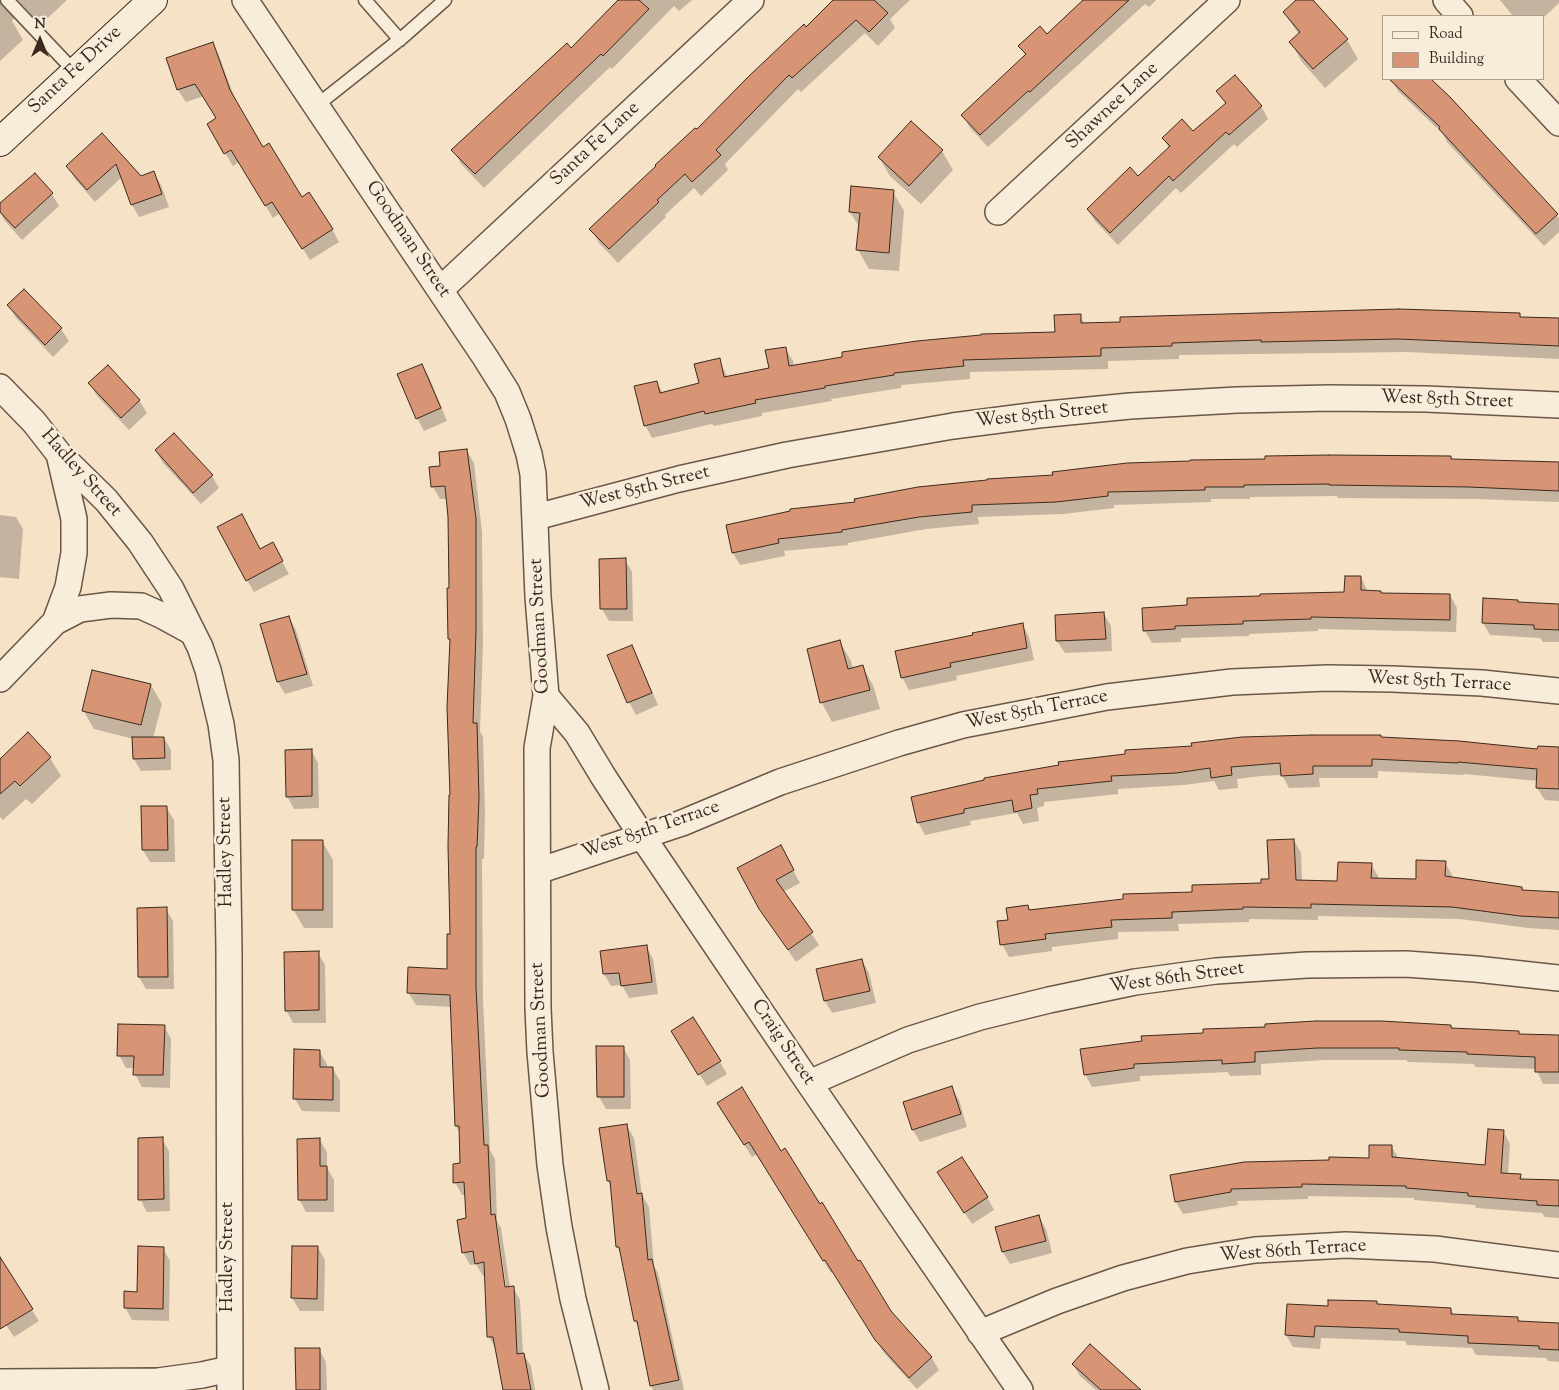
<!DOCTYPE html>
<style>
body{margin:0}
#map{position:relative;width:1559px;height:1390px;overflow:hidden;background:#f5e2c7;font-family:"Sorts Mill Goudy",serif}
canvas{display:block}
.legend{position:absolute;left:1382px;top:15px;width:162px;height:65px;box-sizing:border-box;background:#f8ecdb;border:1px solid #ac9e8f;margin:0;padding:6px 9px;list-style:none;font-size:15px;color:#3b291d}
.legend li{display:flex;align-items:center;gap:10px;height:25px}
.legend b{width:25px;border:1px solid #ac9e8f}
.north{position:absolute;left:15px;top:15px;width:50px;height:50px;-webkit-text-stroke:4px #f8ecdb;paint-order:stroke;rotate:0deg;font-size:14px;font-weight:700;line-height:20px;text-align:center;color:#3b291d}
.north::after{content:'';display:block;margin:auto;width:18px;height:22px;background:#3b291d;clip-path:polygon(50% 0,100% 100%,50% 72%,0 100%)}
</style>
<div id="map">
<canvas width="1559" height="1390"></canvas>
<ul class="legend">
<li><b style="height:6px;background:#f8ecdb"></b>Road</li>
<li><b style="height:14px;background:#d89575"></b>Building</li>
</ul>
<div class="north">N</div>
</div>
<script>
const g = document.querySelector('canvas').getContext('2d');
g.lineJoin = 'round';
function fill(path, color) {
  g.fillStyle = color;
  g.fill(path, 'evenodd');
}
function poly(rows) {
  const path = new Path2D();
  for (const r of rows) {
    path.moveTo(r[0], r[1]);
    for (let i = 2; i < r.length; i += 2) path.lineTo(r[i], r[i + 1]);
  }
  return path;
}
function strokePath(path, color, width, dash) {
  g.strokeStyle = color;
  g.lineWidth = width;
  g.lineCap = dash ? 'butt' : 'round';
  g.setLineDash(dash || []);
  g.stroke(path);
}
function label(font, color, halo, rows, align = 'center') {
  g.font = font + ' "Sorts Mill Goudy",serif';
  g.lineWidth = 5;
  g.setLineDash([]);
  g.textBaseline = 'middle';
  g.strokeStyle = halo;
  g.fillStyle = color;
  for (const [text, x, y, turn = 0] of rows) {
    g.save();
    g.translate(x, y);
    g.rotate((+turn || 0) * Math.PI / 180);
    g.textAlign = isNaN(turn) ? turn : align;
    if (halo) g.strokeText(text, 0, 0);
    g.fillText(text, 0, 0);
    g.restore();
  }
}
const shadow = poly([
 [0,0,67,0,37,28,15,17,12,21,23,40,0,61],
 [620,0,692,0,679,11,674,6,612,69,610,67,484,188,461,164,453,150,571,50],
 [835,0,910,0,890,19,895,28,878,46,865,33,801,92,798,89,725,164,728,170,701,196,694,188,665,215,666,217,618,263,599,243,591,229,806,29],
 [1085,0,1156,0,1149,7,1145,4,988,147,970,128,963,115,1026,56,1020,46,1047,35],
 [1298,0,1312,0,1347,40,1358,59,1325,88,1302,62,1291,43,1299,35,1284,12],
 [1500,0,1559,0,1559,3,1543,18,1543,16,1513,16],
 [212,43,219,56,237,104,263,149,302,199,332,229,339,242,310,260,280,213,273,218,239,162,233,166,208,124,217,119,204,96,186,102,178,90,167,59],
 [1391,79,1429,79,1449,98,1557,215,1559,218,1559,232,1544,246,1447,142,1443,134,1398,91],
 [1218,91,1261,106,1268,119,1237,147,1234,144,1181,193,1176,188,1118,245,1095,221,1088,209,1138,177,1169,148,1163,138,1193,133,1226,105],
 [911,123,942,151,953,170,921,204,890,176,879,157],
 [102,135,140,177,153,172,161,185,169,207,139,217,132,205,122,177,95,202,75,179,67,166],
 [34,174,52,194,59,206,22,240,4,220,0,212,0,205],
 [893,192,904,211,899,271,869,269,858,250,860,228,850,212],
 [24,291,61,329,69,341,53,357,16,318,9,306],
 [1519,315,1521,318,1559,319,1559,359,1406,352,1179,355,1179,359,1108,361,1108,369,970,372,970,379,901,385,901,388,831,399,832,401,762,413,762,416,714,426,712,424,652,438,645,425,656,382,663,393,700,384,719,360,728,378,770,369,785,348,793,361,794,367,1056,333,1080,316,1085,324],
 [422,365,429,377,447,421,424,431,417,418],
 [90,384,139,400,147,413,129,430,97,396],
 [156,451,212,476,219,488,201,504,163,463],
 [467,451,474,463,482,532,483,644,480,731,483,737,485,812,484,859,482,859,483,1000,490,1150,495,1159,497,1221,501,1228,510,1288,513,1287,520,1300,523,1354,531,1366,535,1390,504,1390,496,1349,489,1337,486,1275,483,1276,476,1264,470,1265,463,1252,467,1220,466,1195,462,1195,455,1182,461,1165,460,1133,456,1126,451,1007,416,1005,408,992,449,970,451,935,449,517,447,499,440,499,433,487,442,467],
 [494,1220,497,1223,507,1293,505,1293],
 [1450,457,1452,460,1559,463,1559,502,1476,499,1338,498,1337,496,1250,497,1250,499,1211,499,1211,502,1114,505,1114,508,1063,514,978,517,979,524,926,529,848,543,848,545,784,551,785,556,740,565,733,553,727,526],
 [0,515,16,517,23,529,19,579,0,577],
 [260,550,279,556,289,574,254,592,247,580],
 [625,560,632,572,633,621,609,621,602,609],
 [1361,577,1368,592,1381,594,1450,595,1457,608,1456,632,1318,629,1318,631,1249,634,1249,636,1181,638,1181,642,1152,643,1145,631,1345,593],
 [1519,603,1559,605,1559,642,1543,642,1540,638,1490,635,1483,623],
 [1104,614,1111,626,1112,651,1065,653,1057,641],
 [289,617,296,630,313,686,285,694,278,682,261,625],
 [1022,624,1029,637,1034,660,956,676,957,680,909,690,902,677,974,636],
 [840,642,851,661,853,669,862,666,873,685,880,709,832,722,822,703],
 [631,647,638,659,658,705,636,715,629,702],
 [151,685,162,704,153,738,164,738,171,750,171,770,141,771,134,759,134,739,94,729,83,710],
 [28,734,50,758,61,776,32,804,26,799,3,820,0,817,0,761],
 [1381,738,1539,750,1559,748,1559,801,1545,800,1537,788,1538,781,1464,774,1464,775,1378,771,1378,778,1319,778,1320,787,1289,788,1282,775,1261,776,1237,779,1238,788,1219,790,1214,781,1184,785,1118,789,1118,794,1044,802,1044,806,1037,808,1039,821,1023,824,1017,813,970,821,971,825,925,835,918,822,912,797],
 [311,750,318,763,319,808,294,809,287,796],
 [166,807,174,820,175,862,150,862,143,850],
 [1294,840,1301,853,1302,881,1338,882,1371,864,1378,876,1378,879,1417,880,1445,862,1452,875,1452,878,1522,888,1523,891,1559,893,1559,930,1528,928,1460,919,1318,916,1318,920,1249,919,1249,922,1178,924,1179,931,1118,932,1118,939,1052,947,1052,951,1009,957,1002,944,1009,921,1028,906,1030,911,1194,893,1263,884,1270,881],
 [322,841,333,860,333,928,304,928,293,909],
 [787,859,800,883,783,892,819,945,796,962,760,909],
 [166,909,173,921,174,989,146,989,139,977],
 [646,946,653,959,658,994,629,998,622,985,611,986,604,974,601,952],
 [318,953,325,965,326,1023,293,1023,286,1010],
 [862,960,869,973,876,1003,832,1013,825,1001,818,970],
 [164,1026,171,1039,170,1088,142,1087,135,1074,135,1068,126,1068,119,1055],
 [1451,1026,1453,1029,1518,1032,1520,1035,1559,1037,1559,1084,1543,1084,1536,1069,1475,1067,1474,1064,1408,1062,1406,1060,1325,1060,1261,1064,1261,1075,1230,1076,1228,1072,1140,1076,1140,1081,1092,1087,1085,1074,1082,1050],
 [680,1044,720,1062,727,1074,707,1086],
 [623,1047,630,1060,631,1109,606,1109,599,1097],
 [319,1051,327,1064,327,1069,333,1069,340,1081,340,1112,302,1111,295,1099],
 [952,1088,959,1100,967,1127,920,1142,913,1130,904,1103],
 [726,1116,781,1152,890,1311,931,1357,939,1370,917,1389,884,1353,833,1271,831,1273,757,1154,752,1157],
 [627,1126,634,1138,642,1195,649,1207,654,1266,658,1273,684,1390,653,1390,651,1386,639,1327,635,1321,621,1253,617,1247,612,1188,608,1181],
 [1503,1131,1510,1144,1508,1174,1520,1175,1523,1180,1559,1181,1559,1218,1545,1217,1542,1213,1476,1208,1475,1205,1414,1200,1414,1198,1308,1196,1308,1199,1237,1201,1238,1205,1183,1214,1176,1202,1171,1176,1371,1159,1391,1146,1399,1159,1487,1167],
 [162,1139,169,1151,170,1211,147,1212,140,1199],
 [319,1139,327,1152,327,1168,334,1180,334,1212,306,1212,299,1199],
 [946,1185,987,1197,994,1210,972,1224],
 [1039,1217,1046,1229,1052,1253,1010,1264,1003,1252,997,1228],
 [293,1247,318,1248,325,1260,324,1311,300,1311,292,1298],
 [163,1248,170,1261,169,1321,132,1320,125,1307,139,1293],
 [0,1260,39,1321,14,1337,0,1316],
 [1376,1302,1379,1306,1451,1309,1454,1315,1517,1318,1520,1322,1559,1324,1559,1362,1548,1361,1546,1358,1476,1355,1472,1348,1407,1345,1405,1341,1321,1338,1320,1349,1293,1347,1286,1335,1329,1308],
 [319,1349,326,1362,327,1390,297,1390],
 [1073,1364,1137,1390,1096,1390,1080,1376]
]);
const building = poly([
 [618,0,639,0,649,9,603,56,601,54,475,174,451,150,567,43,571,48,618,0],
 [833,0,874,0,888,13,869,32,856,20,792,78,789,75,716,150,721,155,692,182,685,174,657,200,659,202,609,249,589,229,656,166,655,165,695,128,697,129,749,76,804,24,806,27,833,0],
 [1083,0,1129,0,1030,92,1028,91,980,135,961,115,1026,54,1018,46,1040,26,1047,34,1083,0],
 [1296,0,1313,0,1348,39,1313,69,1289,42,1300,32,1283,12,1296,0],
 [213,42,230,90,263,147,269,143,302,197,309,192,333,229,302,249,272,202,265,206,231,150,224,154,207,124,216,118,195,84,177,90,166,58,213,42],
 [1235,75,1262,106,1229,135,1226,132,1173,181,1169,176,1110,233,1087,209,1130,167,1138,176,1170,146,1162,138,1182,119,1193,131,1226,103,1216,91,1235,75],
 [1389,79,1431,79,1450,97,1558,214,1536,234,1439,129,1440,127,1389,79],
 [911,121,943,150,909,186,878,157,911,121],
 [102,133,141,176,154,171,162,194,131,205,116,164,87,190,66,166,102,133],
 [35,173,53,193,15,228,0,212,0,203,35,173],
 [851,186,894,190,889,253,856,250,860,213,849,212,851,186],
 [24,289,62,328,45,345,7,305,24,289],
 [1399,309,1520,313,1520,317,1559,318,1559,346,1398,339,1261,342,1261,340,1172,343,1172,346,1101,348,1101,356,963,360,964,366,894,373,894,375,825,386,825,388,755,400,756,403,705,414,704,411,644,426,634,386,657,381,660,393,699,383,694,364,720,358,724,377,769,368,765,350,786,347,789,366,842,357,842,352,917,341,981,335,981,334,1055,332,1054,315,1081,314,1081,323,1120,322,1120,317,1399,309],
 [422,364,441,408,416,419,397,374,422,364],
 [108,365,140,400,121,418,88,383,108,365],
 [174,433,213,475,193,493,155,450,174,433],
 [467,449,476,519,476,631,473,723,477,723,479,798,477,847,476,847,476,987,484,1145,488,1145,491,1215,495,1214,505,1287,514,1286,517,1354,524,1353,531,1390,503,1390,493,1337,487,1337,484,1262,475,1264,473,1251,462,1253,457,1220,466,1218,464,1182,453,1183,453,1164,460,1163,459,1126,455,1126,450,995,407,993,408,967,447,969,447,934,450,934,448,846,449,795,450,795,447,707,450,639,448,639,447,588,449,588,448,517,445,486,431,487,429,467,440,466,439,452,467,449],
 [1329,455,1451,456,1451,459,1559,462,1559,491,1469,487,1329,485,1329,484,1244,485,1244,487,1205,487,1205,490,1108,492,1108,496,1056,502,972,505,972,512,919,517,842,530,842,532,778,539,779,543,732,553,726,525,790,511,790,509,855,502,854,499,918,487,987,480,987,479,1053,475,1052,472,1127,463,1190,461,1190,460,1265,459,1265,456,1329,455],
 [242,514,260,549,273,542,283,561,246,581,217,527,242,514],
 [626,558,627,609,600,609,599,559,626,558],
 [1345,576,1361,576,1361,590,1381,591,1381,593,1450,594,1450,620,1311,617,1311,619,1243,621,1243,624,1175,626,1175,629,1143,631,1142,608,1187,605,1187,598,1260,596,1260,594,1344,592,1345,576],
 [1483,598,1518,600,1518,602,1559,604,1559,630,1534,629,1534,625,1482,623,1483,598],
 [1104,612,1106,639,1056,641,1055,615,1104,612],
 [289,616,307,674,277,682,260,624,289,616],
 [1023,623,1027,648,950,663,951,667,901,678,895,651,973,635,972,633,1023,623],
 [840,640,848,669,863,665,870,690,820,703,807,649,840,640],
 [632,645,652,693,627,703,607,655,632,645],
 [92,670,151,684,141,725,82,711,92,670],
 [28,732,51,757,20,786,15,781,0,794,0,759,28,732],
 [1312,735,1381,735,1381,737,1459,741,1537,749,1538,746,1559,747,1559,789,1536,788,1537,769,1458,762,1458,763,1372,759,1372,766,1313,766,1313,774,1281,776,1280,763,1231,767,1232,775,1211,778,1210,768,1176,773,1111,776,1112,781,1037,789,1038,794,1030,795,1032,808,1014,812,1012,800,964,809,964,813,917,823,911,797,984,780,984,778,1059,765,1058,762,1125,754,1125,750,1192,746,1191,743,1242,737,1312,735],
 [132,737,164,737,165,758,133,759,132,737],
 [312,749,312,796,286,797,285,750,312,749],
 [141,806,167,806,168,850,142,850,141,806],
 [1294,839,1296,880,1337,881,1338,862,1372,863,1371,878,1416,879,1416,860,1446,861,1445,876,1522,887,1522,890,1559,892,1559,918,1520,916,1452,907,1311,904,1311,908,1243,907,1243,909,1172,912,1172,918,1111,920,1112,927,1045,934,1046,939,1000,945,997,921,1008,920,1006,908,1028,905,1029,910,1123,899,1123,894,1192,892,1192,885,1261,883,1261,879,1269,879,1267,840,1294,839],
 [292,840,323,840,323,910,292,910,292,840],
 [781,845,794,870,776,880,813,932,788,950,759,909,737,868,781,845],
 [167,907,168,977,138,977,137,908,167,907],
 [647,945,652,982,621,986,619,973,603,974,600,951,647,945],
 [319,951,319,1010,285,1011,284,952,319,951],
 [862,959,870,991,824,1001,816,969,862,959],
 [693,1017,721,1061,698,1075,671,1031,693,1017],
 [1316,1021,1381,1021,1451,1025,1451,1028,1519,1031,1519,1034,1559,1035,1559,1072,1535,1072,1535,1057,1467,1054,1467,1052,1399,1050,1399,1048,1317,1048,1255,1052,1255,1062,1222,1064,1222,1060,1134,1064,1134,1068,1084,1075,1080,1049,1142,1041,1141,1036,1203,1033,1203,1029,1265,1027,1265,1024,1316,1021],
 [118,1024,165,1025,163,1075,133,1075,134,1056,117,1056,118,1024],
 [596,1046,624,1046,624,1097,597,1097,596,1046],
 [294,1049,320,1050,320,1067,333,1067,333,1100,293,1099,294,1049],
 [952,1086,961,1114,912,1130,903,1102,952,1086],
 [742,1087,781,1151,785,1148,820,1204,822,1202,858,1261,860,1260,891,1311,932,1357,909,1378,875,1340,825,1260,823,1261,749,1142,744,1145,717,1103,742,1087],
 [627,1124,637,1194,642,1193,648,1260,652,1259,679,1380,650,1386,637,1321,634,1321,619,1247,616,1247,610,1181,607,1181,599,1128,627,1124],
 [1488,1129,1504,1130,1501,1173,1521,1174,1520,1179,1559,1180,1559,1206,1537,1205,1537,1201,1468,1196,1468,1193,1406,1188,1406,1186,1302,1184,1302,1187,1231,1189,1231,1192,1175,1202,1170,1175,1244,1162,1329,1160,1329,1157,1369,1158,1369,1145,1392,1145,1392,1157,1485,1165,1488,1129],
 [163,1137,164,1199,138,1200,138,1138,163,1137],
 [320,1138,320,1166,327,1166,327,1200,298,1200,297,1139,320,1138],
 [962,1157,988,1197,964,1213,937,1172,962,1157],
 [1039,1215,1046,1241,1002,1252,995,1227,1039,1215],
 [138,1246,164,1247,163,1309,124,1308,124,1291,137,1292,138,1246],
 [292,1246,318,1246,317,1299,291,1298,292,1246],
 [0,1257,33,1309,0,1329,0,1257],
 [1328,1300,1377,1301,1377,1304,1451,1308,1451,1314,1518,1317,1518,1321,1559,1323,1559,1350,1539,1349,1539,1346,1468,1343,1468,1336,1399,1332,1399,1329,1315,1326,1314,1337,1285,1335,1287,1304,1328,1306,1328,1300],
 [1090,1344,1141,1390,1101,1390,1072,1364,1090,1344],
 [295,1348,320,1348,320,1390,296,1390,295,1348]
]);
const lane = poly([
 [7,0,75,72],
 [365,0,400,40],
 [316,106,403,37,445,0]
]);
const street = poly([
 [245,0,485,357,507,392,518,419,529,454,533,474,538,597,546,696,537,748,538,1008,540,1052,550,1165,559,1227,573,1299,596,1390],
 [1446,0,1460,16],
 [1518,79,1559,123],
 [998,212,1227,0],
 [440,290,751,0],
 [0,387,34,422,59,454,106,500,140,542,171,589,200,647,208,670,221,724,226,760,229,951,230,1390],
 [536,517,679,479,787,455,953,426,1038,415,1130,406,1237,400,1330,398,1426,399,1559,405],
 [55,622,68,587,74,553,74,519,59,454],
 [0,679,55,622,80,609,111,605,141,606,161,615,192,632],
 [546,696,577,733,603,776,642,836,809,1083,1020,1390],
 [538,871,682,823,780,782,899,743,963,725,1107,697,1232,682,1327,678,1392,679,1482,683,1559,691],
 [809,1083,908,1040,980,1017,1049,1000,1135,982,1216,971,1307,965,1406,964,1476,969,1559,978],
 [980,1333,1057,1301,1123,1278,1187,1261,1255,1250,1346,1245,1435,1249,1559,1265],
 [0,1382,158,1381,202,1375,229,1369]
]);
const secondary = poly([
 [0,142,153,0]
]);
const streetNames = [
 ["Santa Fe Drive",76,71,-43],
 ["Shawnee Lane",1113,107,-43],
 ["Santa Fe Lane",596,145,-43],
 ["Goodman Street",407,240,56],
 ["West 85th Street",1447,401,2],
 ["West 85th Street",1042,416,-6],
 ["Hadley Street",80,474,48],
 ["West 85th Street",645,489,-14],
 ["Goodman Street",541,626,-93],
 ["West 85th Terrace",1439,683,3],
 ["West 85th Terrace",1037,711,-11],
 ["West 85th Terrace",651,831,-19],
 ["Hadley Street",227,852,-91],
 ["West 86th Street",1177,979,-8],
 ["Goodman Street",542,1030,-93],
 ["Craig Street",782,1043,56],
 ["West 86th Terrace",1293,1252,-4],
 ["Hadley Street",229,1257,-90]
];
fill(shadow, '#0003');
fill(building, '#d89575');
strokePath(building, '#3b291d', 1);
strokePath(lane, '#6a5748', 15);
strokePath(street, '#6a5748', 28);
strokePath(secondary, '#3b291d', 30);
strokePath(lane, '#f8ecdb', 12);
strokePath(street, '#f8ecdb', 25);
strokePath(secondary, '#f8ecdb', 28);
label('19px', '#3b291d', '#f8ecdb', streetNames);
</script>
